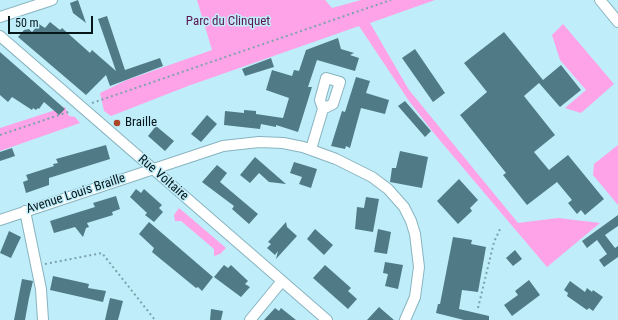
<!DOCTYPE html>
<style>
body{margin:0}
#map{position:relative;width:618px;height:320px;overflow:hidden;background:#bfedf9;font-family:"Roboto Condensed",sans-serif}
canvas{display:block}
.scale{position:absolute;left:8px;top:16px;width:85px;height:18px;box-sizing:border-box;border:2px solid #06171b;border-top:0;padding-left:5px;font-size:12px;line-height:14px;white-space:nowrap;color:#06171b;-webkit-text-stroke:3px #bfedf9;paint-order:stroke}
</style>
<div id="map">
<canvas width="618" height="320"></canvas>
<div class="scale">50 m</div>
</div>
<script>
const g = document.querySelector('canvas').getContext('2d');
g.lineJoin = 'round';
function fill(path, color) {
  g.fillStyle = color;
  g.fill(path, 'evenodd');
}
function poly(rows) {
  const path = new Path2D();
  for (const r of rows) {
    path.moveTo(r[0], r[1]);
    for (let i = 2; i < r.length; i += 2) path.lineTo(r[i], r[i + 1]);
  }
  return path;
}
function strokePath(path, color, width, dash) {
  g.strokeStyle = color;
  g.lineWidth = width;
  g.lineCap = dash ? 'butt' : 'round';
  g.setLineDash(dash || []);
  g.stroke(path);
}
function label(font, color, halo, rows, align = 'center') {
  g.font = font + ' "Roboto Condensed",sans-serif';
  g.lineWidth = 3;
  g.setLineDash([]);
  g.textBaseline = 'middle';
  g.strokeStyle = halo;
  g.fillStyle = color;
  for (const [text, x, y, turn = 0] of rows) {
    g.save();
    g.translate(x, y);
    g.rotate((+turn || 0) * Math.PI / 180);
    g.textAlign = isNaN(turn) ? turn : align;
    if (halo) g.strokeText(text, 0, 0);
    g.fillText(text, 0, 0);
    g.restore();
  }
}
const green = poly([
 [197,0,325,0,332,8,361,0,435,0,370,23,409,90,518,223,558,218,600,223,547,267,437,137,409,101,359,26,188,86,111,116,104,111,100,93,127,80,212,50],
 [563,24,614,84,581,113,565,108,586,90,560,60,552,35],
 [65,107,69,116,75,117,80,123,0,151,0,128],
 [618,145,618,205,593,175,594,164],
 [179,208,226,248,220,254,214,256,214,249,181,221,175,221,174,215]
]);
const building = poly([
 [78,0,86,23,73,13,70,3],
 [107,16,125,70,160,58,163,66,110,86,106,75,86,95,18,37,24,30,29,29,32,32,39,24,45,28,50,22,60,30,62,28,90,53,92,50,116,71,98,19],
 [504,32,543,80,561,65,581,90,560,107,539,83,524,96,555,135,534,152,549,170,568,155,604,199,585,215,581,210,577,214,568,203,572,200,557,182,527,205,503,175,506,173,460,115,487,92,464,63],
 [338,38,341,49,354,53,350,55,359,58,355,71,317,60,308,87,312,87,298,132,276,125,276,127,261,124,260,129,224,125,225,111,244,113,244,110,256,111,256,114,283,118,289,98,266,90,272,70,292,76,294,70,299,71,306,50],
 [415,49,445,93,433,102,402,58],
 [0,52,65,109,59,115,44,102,39,109,38,108,36,110,33,108,32,110,12,97,8,102,0,95],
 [271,58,274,67,245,76,242,69],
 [356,77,370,81,366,93,389,100,385,114,361,108,350,148,346,146,345,149,331,146,342,111,345,112],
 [405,101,431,131,425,137,398,106],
 [207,115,217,124,201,142,191,134],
 [156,126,174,141,165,151,148,136],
 [106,145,110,159,49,178,49,185,26,193,23,182,28,180,26,175,54,166,53,164,58,163,56,159],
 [12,148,15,156,0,161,0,152],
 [400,151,428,157,422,188,390,182,392,168,396,168],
 [255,157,286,184,269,182,259,173,250,183,240,175],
 [294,162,317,169,311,188,299,184,302,177,290,173],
 [217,165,227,173,220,182,258,214,249,224,232,209,234,206,202,182],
 [459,179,478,200,470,208,472,211,458,224,437,201],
 [136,189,141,193,144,189,162,205,159,208,163,212,154,222,145,215,147,213,130,197],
 [116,196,120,209,112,212,113,215,87,223,89,227,86,228,83,237,75,227,54,233,50,221,95,207,93,203],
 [366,197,379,199,373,232,355,229,357,207,364,208],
 [618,215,618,226,605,235,615,248,618,246,618,257,604,267,599,260,607,254,597,240,587,248,582,241],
 [149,222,213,277,202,291,198,287,196,288,152,252,154,248,139,234],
 [286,222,287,227,297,236,276,259,278,251,275,255,267,248,271,244,268,242],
 [315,229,333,245,324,255,307,239],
 [378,229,391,232,387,254,374,252],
 [9,231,21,237,11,258,0,253],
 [453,237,472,240,471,244,486,247,478,292,462,290,459,309,489,316,489,320,464,320,436,313,438,304,440,304],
 [515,250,522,259,513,266,506,258],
 [385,262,403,265,398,289,385,286,388,274,383,273],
 [224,265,228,268,231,265,248,281,245,284,250,287,241,297,214,277],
 [325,265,351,288,348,291,357,299,348,309,313,278],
 [53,276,89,284,88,288,106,291,103,302,50,290],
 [22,279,33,281,29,298,25,320,14,320],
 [529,280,540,295,512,316,504,305,518,295,515,291],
 [570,281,585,292,587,288,592,292,593,290,603,297,593,311,589,308,587,310,567,296,568,293,564,290],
 [110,298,123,301,118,320,105,320],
 [379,307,394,320,367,320],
 [275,308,279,311,281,308,296,320,264,320],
 [211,309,223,311,221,320,210,320]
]);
const path = poly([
 [92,103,391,0],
 [0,135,71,111],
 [45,264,102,253,155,320],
 [478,308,494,242,501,227]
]);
const minor = poly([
 [600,0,618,22],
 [0,17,52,0],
 [0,36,327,320],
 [311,149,323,109,333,104,340,82,326,78,320,100,323,109],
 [25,211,41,289,43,320],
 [0,220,223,146,259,142,283,143,303,147,336,159,372,177,388,189,404,207,411,221,415,234,419,267,415,297,405,320],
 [250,320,282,281]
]);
const markers = [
 [117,123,4,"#ad4527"]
];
const parkNames = [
 ["Parc du Clinquet",228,22]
];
const poiNames = [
 ["Braille",125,123]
];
const streetNames = [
 ["Rue Voltaire",163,178,41],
 ["Avenue Louis Braille",76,194,-18]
];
fill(green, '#ffa3e8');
fill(building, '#507b86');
strokePath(minor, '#88b4c0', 12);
strokePath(path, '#7ea2ab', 2, [2, 3]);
strokePath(minor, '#fff', 10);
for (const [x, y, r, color] of markers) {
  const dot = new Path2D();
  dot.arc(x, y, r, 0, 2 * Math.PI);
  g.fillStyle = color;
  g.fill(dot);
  strokePath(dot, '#bfedf9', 1.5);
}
label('13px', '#5b184e', '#bfedf9', parkNames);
label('13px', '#06171b', '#bfedf9', poiNames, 'left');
label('13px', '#06171b', '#bfedf9', streetNames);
</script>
